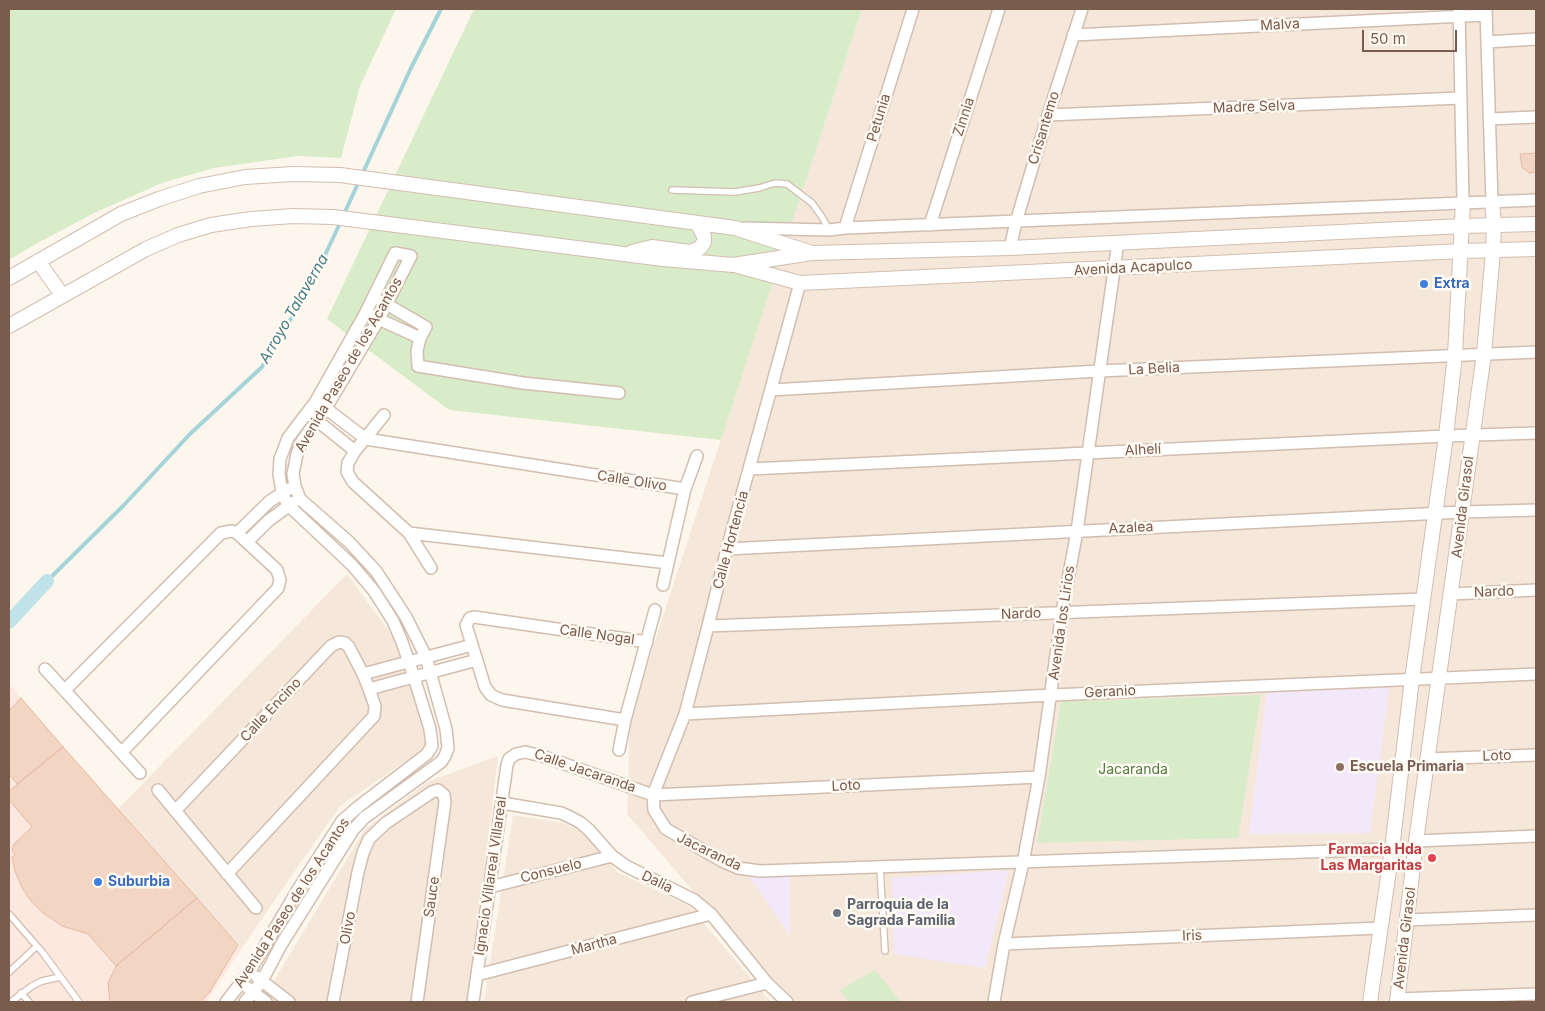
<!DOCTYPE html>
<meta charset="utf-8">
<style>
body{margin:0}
#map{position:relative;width:1545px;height:1011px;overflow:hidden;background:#fdf6ec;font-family:Inter,sans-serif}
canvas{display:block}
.frame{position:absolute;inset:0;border:10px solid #7a5c4d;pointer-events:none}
.scale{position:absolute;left:1362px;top:30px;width:95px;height:22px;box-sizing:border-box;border:2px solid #7a5c4d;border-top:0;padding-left:6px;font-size:15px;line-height:18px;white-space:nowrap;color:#7a5c4d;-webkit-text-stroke:4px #fffaf3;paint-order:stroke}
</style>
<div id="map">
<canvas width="1545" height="1011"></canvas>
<div class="frame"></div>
<div class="scale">50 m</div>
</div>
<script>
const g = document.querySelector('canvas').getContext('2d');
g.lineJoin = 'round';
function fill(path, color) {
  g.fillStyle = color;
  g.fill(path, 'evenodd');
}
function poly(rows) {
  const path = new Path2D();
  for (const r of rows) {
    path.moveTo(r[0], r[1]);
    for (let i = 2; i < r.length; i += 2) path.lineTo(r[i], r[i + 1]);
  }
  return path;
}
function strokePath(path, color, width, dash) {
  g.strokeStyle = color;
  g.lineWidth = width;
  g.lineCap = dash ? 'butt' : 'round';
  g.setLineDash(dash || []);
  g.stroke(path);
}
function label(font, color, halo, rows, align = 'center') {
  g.font = font + ' Inter,sans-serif';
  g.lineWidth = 5;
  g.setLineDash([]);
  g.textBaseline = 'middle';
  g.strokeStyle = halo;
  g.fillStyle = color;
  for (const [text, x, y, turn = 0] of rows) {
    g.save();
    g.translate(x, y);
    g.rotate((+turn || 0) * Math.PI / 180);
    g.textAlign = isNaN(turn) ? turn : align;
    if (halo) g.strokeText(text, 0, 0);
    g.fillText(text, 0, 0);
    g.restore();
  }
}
const residential = poly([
 [862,9,1536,9,1536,1002,788,1002,627,814,630,717],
 [347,574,399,645,430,745,340,806,241,949,118,809],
 [498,756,470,1002,259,1002,272,984,365,829,429,781],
 [513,815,563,823,591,836,617,872,689,906,771,1002,484,1002]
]);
const commercial = poly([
 [9,684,241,949,206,1002,9,1002]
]);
const education = poly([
 [1389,688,1370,833,1249,834,1267,692],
 [1009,870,985,968,894,954,892,878],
 [746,872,790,872,790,936]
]);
const green = poly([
 [9,9,396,9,360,86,341,158,298,156,214,168,162,183,94,213,34,245,9,260],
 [474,9,862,9,721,440,449,410,327,319],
 [1261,695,1238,838,1037,843,1061,702],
 [875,970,901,1002,849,1002,840,990]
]);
const stream = poly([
 [344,214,410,70,441,9],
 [47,581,123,506,190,434,262,367,310,287,341,221]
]);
const canal = poly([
 [9,622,47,581]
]);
const building = poly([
 [1536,153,1536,172,1529,173,1522,167,1520,154,1536,153],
 [21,698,63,747,17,784,9,774,9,711,21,698],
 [63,747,197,898,116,966,88,934,62,926,43,913,31,901,22,888,15,871,12,857,15,855,12,850,14,844,32,827,9,800,9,791,63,747],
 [197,898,238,945,209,993,200,1002,110,1002,108,983,116,966,197,898]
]);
const service = poly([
 [672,190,735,192,759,188,775,183,787,184,812,203,822,217,829,230],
 [880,868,885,951],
 [9,914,43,953,79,1002],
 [9,972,37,946],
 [21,993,29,1002],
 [11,1002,32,986,42,981,60,977]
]);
const minor = poly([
 [1459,9,1463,202],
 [1486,9,1492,202],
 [1073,35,1486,15],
 [1487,42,1536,39],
 [1048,115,1461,98],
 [1489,119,1536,117],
 [930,225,999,9],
 [745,228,829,230,845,228,1536,200],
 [845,228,913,9],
 [1010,248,1016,222,1048,115,1082,9],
 [800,283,727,549,708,626,685,714,653,795,654,810,666,829,722,861,738,868,760,871,1392,849],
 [381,301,426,327,420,338,417,351,418,366,523,383,619,393],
 [372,316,420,338],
 [771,390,1099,371,1536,352],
 [320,404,366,439,685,489],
 [310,415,355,451],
 [384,415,355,451,348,463,347,472,353,482,409,533,431,568],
 [750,469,1446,436,1536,433],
 [237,533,270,501,289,489],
 [409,533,668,563],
 [247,542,268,521,294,502],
 [727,549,1462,512,1536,510],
 [663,585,685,489,697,456],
 [1451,594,1536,590],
 [708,626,1423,599],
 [45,669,140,773],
 [363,674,472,645],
 [369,689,477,660],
 [65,690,221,533,232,531,237,533,277,570,280,580,278,588,122,752],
 [685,714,1052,695,1536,674],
 [625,720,502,700,491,695,485,687,466,625,470,618,474,617,647,642],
 [619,750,625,720,655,610],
 [1427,759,1536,755],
 [158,790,256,908],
 [502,803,561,813,570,817,581,823,589,830,612,856,626,866,694,900,711,914,767,983,787,1002],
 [175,811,331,646,339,642,345,643,349,647,363,674,369,689,375,706,374,716,227,874],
 [1416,841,1536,836],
 [490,887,612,856],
 [1407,920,1536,915],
 [1004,944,1380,928],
 [477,975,711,914],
 [257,977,289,1002],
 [248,988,266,1002],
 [1397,999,1536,994],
 [226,1002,250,971,297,891,342,821,358,807,427,754,432,746,430,729,414,677,402,642,393,621,374,591,352,565,288,505,282,493,279,474,280,459,288,438,316,401,365,314,395,253,411,256,379,319,326,408,302,441,297,454,293,474,295,486,300,499,349,542,376,571,406,617,426,657,446,729,448,748,445,756,441,762,364,818,353,830,281,945,262,981,245,1002],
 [333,1002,358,872,363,853,369,839,386,823,432,792,438,790,444,795,445,802,417,1002],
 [473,1002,507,765,509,759,516,754,525,752,542,756,653,795,1039,777],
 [692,1002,767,983],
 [994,1002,1004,944,1023,863,1039,777,1062,612,1077,531,1118,242]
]);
const tertiary = poly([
 [632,252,652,247,690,252,700,248,704,242,704,236,697,223],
 [38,261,62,295],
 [738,266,800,283,1462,251,1536,249],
 [9,278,121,214,159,199,199,186,245,177,293,174,340,175,735,228,809,252],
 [9,326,146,249,178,235,211,225,251,219,293,216,333,217,663,259,733,265,812,253,1010,248,1463,226,1536,224],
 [1370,1002,1392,849,1412,679,1446,436,1455,355,1463,202],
 [1397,1002,1416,841,1484,354,1493,251,1494,225,1492,202]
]);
const markers = [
 [1424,284,5,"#3f7fe0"],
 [1340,767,5,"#8d6e63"],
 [1432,858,5,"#e0444e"],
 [98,882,5,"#3f7fe0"],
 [837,913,5,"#6b7280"]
];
const streetNames = [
 ["Malva",1280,25,-3],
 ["Madre Selva",1254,107,-2],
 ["Zinnia",964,117,-72],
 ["Petunia",879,118,-73],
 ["Crisantemo",1044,128,-73],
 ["Avenida Acapulco",1133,268,-3],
 ["Avenida Paseo de los Acantos",349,365,-60],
 ["La Belia",1154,369,-3],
 ["Alhelí",1143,450,-3],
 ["Calle Olivo",632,481,9],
 ["Avenida Girasol",1463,507,-83],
 ["Azalea",1131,528,-3],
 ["Calle Hortencia",731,540,-75],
 ["Nardo",1494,592,-2],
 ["Nardo",1021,614,-2],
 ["Avenida los Lirios",1062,623,-82],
 ["Calle Nogal",597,635,8],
 ["Geranio",1110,692,-3],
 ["Calle Encino",271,710,-47],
 ["Loto",1497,756,-2],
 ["Calle Jacaranda",585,771,19],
 ["Loto",846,786,-3],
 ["Jacaranda",709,852,26],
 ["Consuelo",551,871,-14],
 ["Ignacio Villareal Villareal",491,876,-82],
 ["Dalia",657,882,26],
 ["Sauce",432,897,-82],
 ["Avenida Paseo de los Acantos",292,903,-57],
 ["Olivo",348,928,-79],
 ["Iris",1192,936,-2],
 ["Avenida Girasol",1405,938,-83],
 ["Martha",594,945,-15]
];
const shopNames = [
 ["Extra",1434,284],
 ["Suburbia",108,882]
];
const educationNames = [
 ["Escuela Primaria",1350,767]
];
const parkNames = [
 ["Jacaranda",1133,770]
];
const healthNames = [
 ["Farmacia Hda",1422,850],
 ["Las Margaritas",1422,866]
];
const worshipNames = [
 ["Parroquia de la",847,905],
 ["Sagrada Familia",847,921]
];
const waterNames = [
 ["Arroyo Talaverna",294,309,-60]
];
fill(residential, '#f5e8da');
fill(commercial, '#fde8e0');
fill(education, '#f3e8fa');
fill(green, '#d8ecc9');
strokePath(stream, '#a5d3da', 4);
strokePath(canal, '#bfe3e8', 14);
fill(building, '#f3d5c3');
strokePath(building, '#e6bba3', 1);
strokePath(service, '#d1beb0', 8);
strokePath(minor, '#d1beb0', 14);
strokePath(tertiary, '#d1beb0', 16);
strokePath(service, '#fff', 5.5);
strokePath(minor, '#fff', 11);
strokePath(tertiary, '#fff', 14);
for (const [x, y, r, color] of markers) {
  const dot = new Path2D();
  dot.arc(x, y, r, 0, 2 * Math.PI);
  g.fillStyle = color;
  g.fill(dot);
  strokePath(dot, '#fffaf3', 2);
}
label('14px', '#7a5c4d', '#fffaf3', streetNames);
label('bold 14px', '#366cbe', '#fffaf3', shopNames, 'left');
label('bold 14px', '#785e54', '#fffaf3', educationNames, 'left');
label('14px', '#537a41', '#fffaf3', parkNames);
label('bold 14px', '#be3a42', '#fffaf3', healthNames, 'right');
label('bold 14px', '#5b616d', '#fffaf3', worshipNames, 'left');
label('italic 15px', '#437c86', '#fffaf3', waterNames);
</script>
